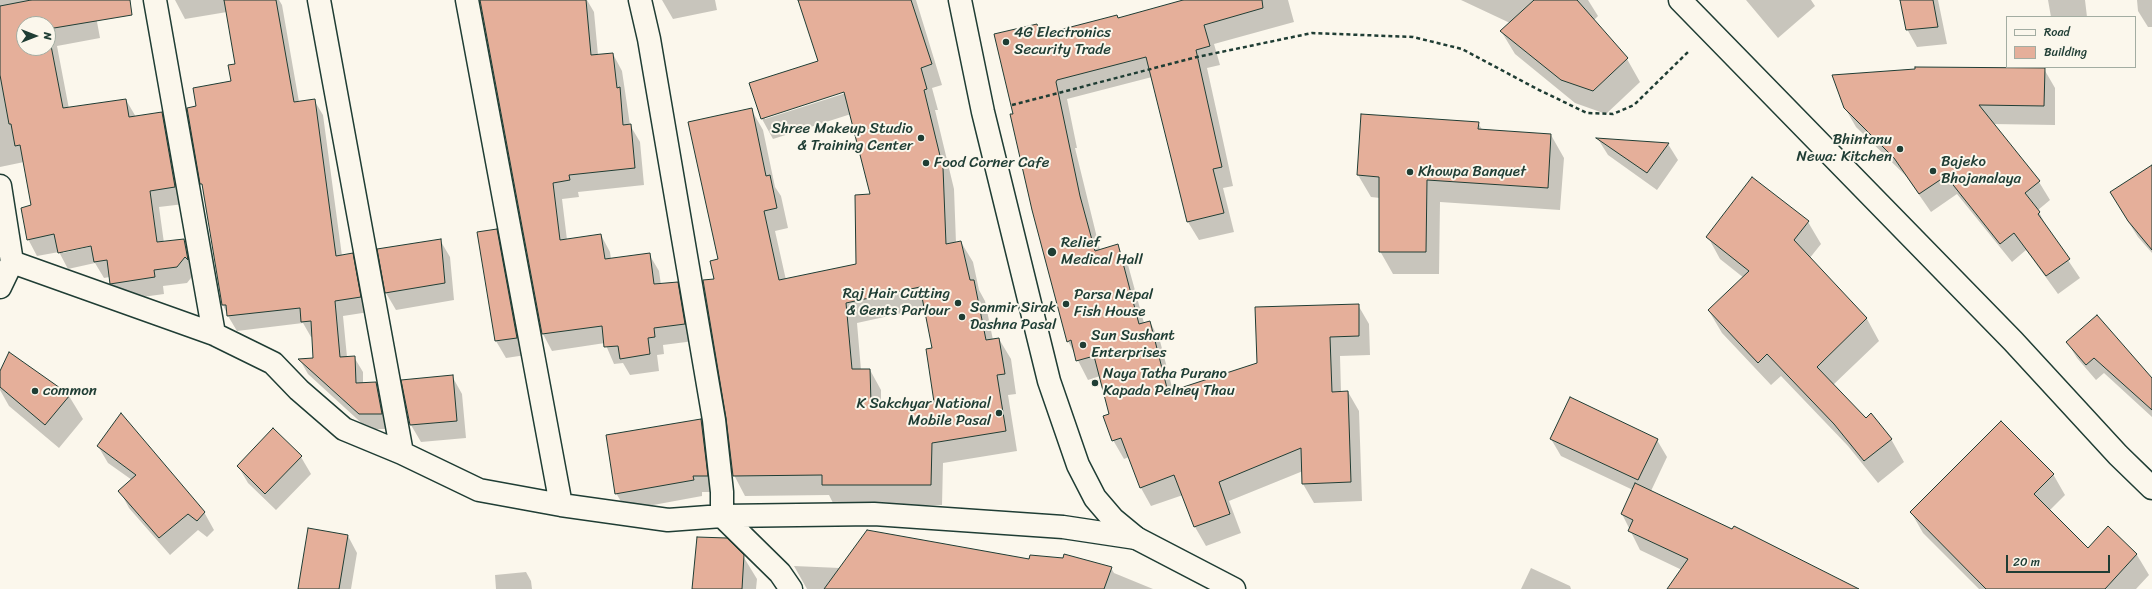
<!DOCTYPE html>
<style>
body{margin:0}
#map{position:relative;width:2152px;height:589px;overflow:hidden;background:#fbf7ec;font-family:Sriracha,sans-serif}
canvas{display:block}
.legend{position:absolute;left:2006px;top:16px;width:130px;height:52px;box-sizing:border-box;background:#fbf7ec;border:1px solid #a3ada2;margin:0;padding:5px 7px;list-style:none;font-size:12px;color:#1f3d34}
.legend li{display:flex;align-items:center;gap:8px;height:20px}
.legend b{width:20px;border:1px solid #a3ada2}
.north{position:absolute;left:16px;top:16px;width:40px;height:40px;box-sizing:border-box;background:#fbf7ec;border:1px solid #a3ada2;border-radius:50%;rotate:90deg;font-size:11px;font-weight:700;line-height:16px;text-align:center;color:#1f3d34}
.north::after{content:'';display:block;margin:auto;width:14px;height:18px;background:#1f3d34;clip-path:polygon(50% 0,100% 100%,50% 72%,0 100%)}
.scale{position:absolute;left:2006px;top:555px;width:104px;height:18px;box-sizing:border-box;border:2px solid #1f3d34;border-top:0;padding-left:5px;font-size:12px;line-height:14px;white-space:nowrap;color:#1f3d34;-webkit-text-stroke:3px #fbf7ec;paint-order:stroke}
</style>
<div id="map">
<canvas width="2152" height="589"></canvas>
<ul class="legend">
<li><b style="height:5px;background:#fbf7ec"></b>Road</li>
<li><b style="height:11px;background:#e5af9a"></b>Building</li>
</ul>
<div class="north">N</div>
<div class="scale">20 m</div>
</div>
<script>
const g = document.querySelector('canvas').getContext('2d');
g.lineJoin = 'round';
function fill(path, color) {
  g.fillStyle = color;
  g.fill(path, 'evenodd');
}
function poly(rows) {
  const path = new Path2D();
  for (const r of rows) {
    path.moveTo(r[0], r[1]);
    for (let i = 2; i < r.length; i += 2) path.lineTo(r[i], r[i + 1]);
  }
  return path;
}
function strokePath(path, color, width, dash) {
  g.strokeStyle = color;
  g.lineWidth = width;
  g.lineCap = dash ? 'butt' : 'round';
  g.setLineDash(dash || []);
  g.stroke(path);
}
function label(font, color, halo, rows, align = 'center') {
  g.font = font + ' Sriracha,sans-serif';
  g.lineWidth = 4;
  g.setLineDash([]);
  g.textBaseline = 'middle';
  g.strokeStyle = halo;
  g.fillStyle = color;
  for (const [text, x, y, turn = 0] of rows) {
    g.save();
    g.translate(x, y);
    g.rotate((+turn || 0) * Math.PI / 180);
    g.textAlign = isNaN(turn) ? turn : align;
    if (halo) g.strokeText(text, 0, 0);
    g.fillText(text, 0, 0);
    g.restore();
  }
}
const shadow = poly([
 [0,0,93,0,100,38,57,46,69,109,126,100,136,117,162,113,171,130,184,204,159,207,164,243,184,240,194,257,195,273,187,283,163,286,164,294,121,300,111,283,110,277,104,278,95,263,68,269,59,252,37,256,28,239,32,206,24,162,0,167],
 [24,24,48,24,48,48,24,48],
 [96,243,97,245,63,253,63,250],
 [175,0,279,0,282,5,299,102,314,100,323,115,342,256,352,254,361,270,369,312,343,316,347,357,354,357,363,372,363,384,376,383,384,398,390,429,368,429,308,374,300,360,314,359,313,337,311,337,303,323,237,331,228,316,223,305,204,188,201,183,198,107,232,82,236,65,227,12,185,19],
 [480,0,587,0,594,12,598,55,613,54,622,71,630,125,640,142,644,185,578,192,579,197,562,199,567,240,601,235,610,252,611,259,649,254,659,271,661,285,677,283,687,300,694,341,663,345,664,354,657,355,659,371,630,375,623,363,614,364,605,343,552,351,543,334],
 [662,0,715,0,717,10,673,19],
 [812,0,916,0,942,85,932,88,938,110,935,110,954,189,956,243,961,242,973,262,979,290,985,301,993,340,999,339,1011,359,1016,394,1008,395,1017,451,943,463,942,505,834,505,829,495,745,496,734,475,715,280,751,109,763,130,775,187,781,196,788,228,775,231,786,280,857,264,871,195,851,114,773,139,762,119,819,62],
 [848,90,849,92,765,119,765,117],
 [925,308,933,349,935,403,881,404,881,390,870,370,861,370,857,323],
 [1186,0,1288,0,1294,22,1214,44,1220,65,1207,68,1233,186,1223,188,1234,232,1199,240,1188,222,1152,77,1067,99,1077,148,1075,148,1100,250,1117,246,1128,265,1144,323,1150,322,1160,341,1173,391,1258,363,1358,305,1369,324,1370,355,1340,356,1341,392,1348,392,1359,411,1362,501,1314,503,1303,484,1303,471,1229,501,1241,533,1206,546,1195,527,1183,495,1151,506,1141,488,1129,457,1124,459,1113,440,1110,415,1100,376,1088,380,1068,341,1014,114,1037,26,1042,35,1117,16,1118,19],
 [1461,0,1588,0,1598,16,1593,21,1627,59,1640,82,1606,114,1575,103,1515,54,1501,31,1510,23],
 [1746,0,1811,0,1815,6,1778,38],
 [1901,0,1938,0,1947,44,1917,47,1907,29],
 [2048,0,2085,0,2087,17,2051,17],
 [2137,0,2152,0,2152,27,2148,27,2138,11],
 [2044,69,2055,88,2055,125,1992,124,2039,182,2050,200,2038,210,2049,232,2080,278,2058,294,2026,250,2012,262,1957,194,1931,212,1906,176,1856,127,1845,108],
 [1362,115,1478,123,1483,131,1551,135,1564,158,1560,210,1440,202,1439,274,1393,274,1380,251,1380,198,1371,197,1358,175],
 [1598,139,1668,144,1678,160,1657,190,1608,155],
 [2152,167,2152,253,2138,237,2120,209],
 [1808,222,1821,244,1809,259,1867,319,1879,341,1833,385,1865,419,1891,439,1904,462,1878,483,1848,446,1781,376,1771,385,1722,333,1709,311,1744,278,1720,259,1708,237],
 [496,230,506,247,526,355,506,358,496,341],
 [440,240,450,257,454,300,396,310,386,293],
 [2067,342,2152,380,2152,417,2104,373,2096,380,2077,358],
 [0,373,69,396,83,419,59,448,9,406,0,390],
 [452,376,462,394,466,438,421,442,411,425,402,381],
 [701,420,710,437,716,492,702,492,702,496,626,510,616,493],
 [1551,439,1657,440,1667,457,1651,491,1835,589,1668,589,1682,570,1640,550,1622,514,1633,490,1561,456],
 [98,446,204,512,214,530,207,537,198,530,170,555,129,508,120,491,132,480,108,463],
 [301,457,311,474,276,510,248,483,238,466],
 [2053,474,2065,495,2049,511,2088,549,2108,528,2137,555,2149,575,2136,589,1979,589,1923,533,1911,512],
 [348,536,357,553,351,589,299,589],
 [743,556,757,579,756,589,693,589],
 [1030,560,1111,568,1114,573,1153,589,807,589,794,566,840,568],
 [1531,568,1570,586,1571,589,1521,589],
 [526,572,531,581,532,589,496,589,495,575]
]);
const building = poly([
 [31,0,130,0,132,15,48,29,48,24,24,24,24,48,48,48,48,30,63,108,126,99,129,117,162,112,175,187,150,191,157,242,184,239,188,260,185,257,177,267,154,270,155,277,110,284,107,260,94,262,91,246,58,253,54,234,27,240,21,208,31,205,20,145,15,146,11,124,9,124,0,75,0,6,31,0],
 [224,0,276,0,294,102,315,99,336,256,353,253,361,297,335,301,340,357,355,356,356,383,376,382,382,414,359,414,298,359,313,358,311,321,301,322,300,308,227,316,226,305,222,305,202,184,200,184,187,108,196,106,193,88,231,81,228,65,235,64,224,0],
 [480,0,586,0,591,55,613,53,617,88,620,87,623,125,631,124,635,168,569,175,570,180,553,183,560,240,601,234,605,259,650,253,654,284,678,282,685,324,654,328,655,337,648,338,650,354,620,359,618,346,604,347,602,326,542,334,480,0],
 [798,0,911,0,932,64,921,68,927,89,924,90,943,168,946,244,961,241,970,280,974,280,986,340,999,338,1005,374,997,375,1006,431,932,443,931,485,822,485,822,475,733,476,726,418,703,280,714,279,710,261,718,259,688,122,752,108,766,176,770,175,777,208,764,211,779,280,856,264,855,195,870,194,844,92,761,119,749,83,818,61,798,0],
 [920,287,932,348,926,349,934,402,871,403,870,369,852,369,846,303,920,287],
 [1183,0,1262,0,1263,8,1204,25,1210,46,1196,50,1222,167,1213,169,1224,213,1187,222,1146,57,1057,80,1056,82,1080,196,1095,251,1118,244,1139,324,1150,321,1168,392,1257,363,1255,307,1359,304,1359,336,1330,337,1332,392,1348,391,1351,482,1302,484,1301,448,1219,482,1230,514,1194,527,1174,475,1140,488,1121,438,1112,441,1103,416,1109,414,1094,356,1076,361,1071,340,1067,342,1032,210,1010,114,1013,114,994,34,1037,24,1040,35,1117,15,1118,18,1183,0],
 [1534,0,1577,0,1628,58,1593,91,1561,80,1500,31,1534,0],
 [1900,0,1933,0,1938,27,1906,30,1900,0],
 [1915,67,2045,68,2044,106,1979,105,2040,181,2025,193,2040,212,2038,214,2070,259,2046,276,2014,233,2000,244,1946,176,1919,194,1894,158,1844,108,1832,75,1915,69,1915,67],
 [1361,114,1479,122,1478,129,1551,134,1548,188,1427,180,1426,252,1379,252,1379,177,1357,175,1361,114],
 [1596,138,1669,143,1647,173,1596,138],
 [2152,165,2152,250,2128,221,2110,192,2152,165],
 [1752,177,1809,221,1794,240,1867,318,1817,367,1866,418,1871,413,1892,439,1864,461,1834,424,1767,354,1758,363,1708,310,1749,271,1706,237,1752,177],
 [497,229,517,338,495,341,477,232,497,229],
 [441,239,445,283,385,293,377,249,441,239],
 [2097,315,2152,378,2152,410,2094,358,2086,365,2066,342,2097,315],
 [9,352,70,395,45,425,0,387,0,371,9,352],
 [453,375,457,421,410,425,401,380,453,375],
 [1570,397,1658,439,1638,480,1550,439,1570,397],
 [121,413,205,512,197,521,188,514,159,538,118,491,136,475,97,446,121,413],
 [701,419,708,476,693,476,694,480,615,494,606,435,701,419],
 [2001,421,2054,474,2034,494,2088,548,2108,526,2137,554,2105,589,1986,589,1910,512,2001,421],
 [273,428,302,456,265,494,237,466,273,428],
 [1635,483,1732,529,1734,526,1859,589,1667,589,1688,559,1628,531,1633,520,1621,514,1635,483],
 [308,528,348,535,339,589,298,589,308,528],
 [867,530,1029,559,1030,555,1063,558,1064,554,1112,567,1104,589,824,589,867,530],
 [697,537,727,538,744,555,742,589,692,589,697,537]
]);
const path = poly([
 [1012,105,1197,57,1312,33,1413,37,1462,49,1539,90,1587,113,1613,114,1634,105,1689,51]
]);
const street = poly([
 [155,0,214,334],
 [319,0,402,453],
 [467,0,561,505],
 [640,0,649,39,714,420,722,492,722,516,780,573,791,589],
 [0,186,12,262,0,287],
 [12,262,214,334,273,363,299,390,344,429,402,453,479,490,561,505,668,520,722,516,874,514,1063,527,1136,538]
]);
const secondary = poly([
 [960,0,983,112,1049,381,1078,465,1095,498,1113,519,1136,538,1234,589],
 [1680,0,2013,341,2118,455,2152,488]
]);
const markers = [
 [1006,42,4,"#1f3d34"],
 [921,138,4,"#1f3d34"],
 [1900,149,4,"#1f3d34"],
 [926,163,4,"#1f3d34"],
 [1933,171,4,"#1f3d34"],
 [1410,172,4,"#1f3d34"],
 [1052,252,5,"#1f3d34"],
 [958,303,4,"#1f3d34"],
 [1066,304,4,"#1f3d34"],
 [962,317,4,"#1f3d34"],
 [1083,345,4,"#1f3d34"],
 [1095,383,4,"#1f3d34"],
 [35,391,4,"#1f3d34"],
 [999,413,4,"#1f3d34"]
];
const poiNames = [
 ["4G Electronics",1014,33],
 ["Security Trade",1014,50],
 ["Shree Makeup Studio",913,129,"right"],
 ["& Training Center",913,146,"right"],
 ["Bhintanu",1892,140,"right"],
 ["Newa: Kitchen",1892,157,"right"],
 ["Bajeko",1941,162],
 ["Bhojanalaya",1941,179],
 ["Food Corner Cafe",934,163],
 ["Khowpa Banquet",1418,172],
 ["Relief",1061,243],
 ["Medical Hall",1061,260],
 ["Raj Hair Cutting",950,294,"right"],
 ["& Gents Parlour",950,311,"right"],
 ["Parsa Nepal",1074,295],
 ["Fish House",1074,312],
 ["Sanmir Sirak",970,308],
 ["Dashna Pasal",970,325],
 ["Sun Sushant",1091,336],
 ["Enterprises",1091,353],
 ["Naya Tatha Purano",1103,374],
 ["Kapada Pelney Thau",1103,391],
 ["common",43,391],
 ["K Sakchyar National",991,404,"right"],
 ["Mobile Pasal",991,421,"right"]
];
fill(shadow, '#0003');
fill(building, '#e5af9a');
strokePath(building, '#1f3d34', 1);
strokePath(street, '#1f3d34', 25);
strokePath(secondary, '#1f3d34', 25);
strokePath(path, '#1f3d34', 2.5, [4, 3]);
strokePath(street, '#fbf7ec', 22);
strokePath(secondary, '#fbf7ec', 22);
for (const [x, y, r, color] of markers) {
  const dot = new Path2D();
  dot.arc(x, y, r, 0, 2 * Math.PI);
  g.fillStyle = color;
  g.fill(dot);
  strokePath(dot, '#fbf7ec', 1.5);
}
label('15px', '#1f3d34', '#fbf7ec', poiNames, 'left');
</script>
